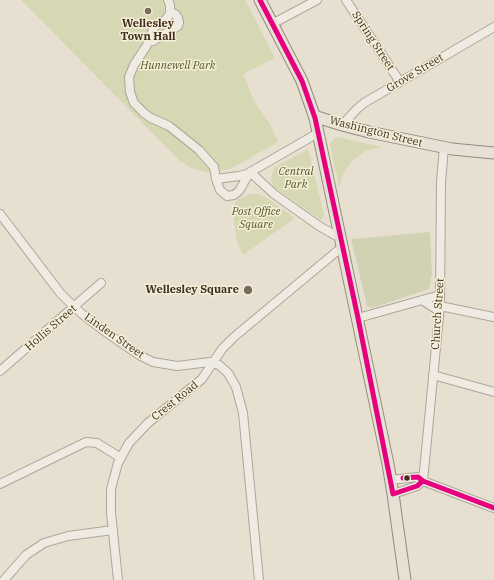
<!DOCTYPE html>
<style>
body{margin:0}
canvas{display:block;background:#e7e0d1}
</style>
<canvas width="494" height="580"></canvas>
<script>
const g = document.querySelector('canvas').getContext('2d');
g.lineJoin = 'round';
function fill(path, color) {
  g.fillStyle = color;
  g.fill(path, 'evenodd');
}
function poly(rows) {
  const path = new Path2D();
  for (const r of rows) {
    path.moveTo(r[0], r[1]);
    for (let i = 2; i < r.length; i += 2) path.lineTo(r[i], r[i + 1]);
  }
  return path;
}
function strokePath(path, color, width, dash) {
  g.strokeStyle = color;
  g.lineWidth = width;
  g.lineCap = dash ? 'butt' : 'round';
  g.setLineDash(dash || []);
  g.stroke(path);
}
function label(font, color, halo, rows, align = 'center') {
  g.font = font + ' "IBM Plex Serif",serif';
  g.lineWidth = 3;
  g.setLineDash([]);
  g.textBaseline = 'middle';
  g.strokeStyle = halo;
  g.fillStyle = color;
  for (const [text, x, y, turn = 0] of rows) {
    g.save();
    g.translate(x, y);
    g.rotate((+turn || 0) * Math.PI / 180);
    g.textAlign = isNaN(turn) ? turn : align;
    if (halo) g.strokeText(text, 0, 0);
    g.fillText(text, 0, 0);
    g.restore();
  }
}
const green = poly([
 [21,0,245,0,275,58,243,74,254,101,270,124,278,142,232,168,220,171,206,172,191,168,180,161],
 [338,137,381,147,365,151,351,162,344,172,339,188,330,144,334,138],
 [308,149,324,215,321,220,278,190,273,186,271,179,272,173,275,167],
 [250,194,258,194,267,198,295,218,243,255,236,239,233,208,236,201,239,199]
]);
const cemetery = poly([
 [430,232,432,274,429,289,372,308,367,306,351,239]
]);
const minor = poly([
 [168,0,170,5,170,14,165,20,154,27,147,45,134,65,129,77,130,92,134,103,144,113,151,118,169,126,199,150,214,167,216,179],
 [346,0,400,82],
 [272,24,317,0],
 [148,41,153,41,178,26,179,22,178,18,175,14,170,12],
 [342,125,357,109,364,103,494,27],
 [250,172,239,191,234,195,227,196,220,190,216,179,239,176,247,174,318,133],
 [250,172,274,194,319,226,340,238],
 [0,214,61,294,82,314,107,333,139,355,153,362,177,366,210,362,219,365,228,373,236,387,243,413,259,580],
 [422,300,439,311],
 [440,306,494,317],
 [358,318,440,295],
 [0,371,101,283],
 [433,375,494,392],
 [390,480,418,477,423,481,494,508],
 [423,481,440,306,441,182,444,147],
 [0,484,86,442,97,443,121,458],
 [393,494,417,486,423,481],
 [4,580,26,555,44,543,68,536,113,530],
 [118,580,111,513,111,489,118,463,129,443,148,423,202,379,222,349,234,337,342,247]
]);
const major = poly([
 [260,0,302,81,315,118,388,464,393,494,405,580],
 [314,116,342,125,369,132,452,149,494,153]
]);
const bus1 = poly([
 [260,0,302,81,315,118,358,318,393,494,417,486,423,481],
 [403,478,418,477,423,481,494,508]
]);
const markers = [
 [148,11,4,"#786c5e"],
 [248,290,5,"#786c5e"],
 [407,478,3.5,"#3d2e20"]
];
const poiNames = [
 ["Wellesley",148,24],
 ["Town Hall",148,37],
 ["Wellesley Square",239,290,"right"]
];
const streetNames = [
 ["Spring Street",373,41,57],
 ["Grove Street",415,73,-31],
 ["Washington Street",376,132,14],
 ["Church Street",438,314,-86],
 ["Hollis Street",51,328,-41],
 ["Linden Street",114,336,35],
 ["Crest Road",175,401,-39]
];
const parkNames = [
 ["Hunnewell Park",178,66],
 ["Central",296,172],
 ["Park",296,185],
 ["Post Office",256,212],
 ["Square",256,225]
];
fill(green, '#d6d7b3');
fill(cemetery, '#d1d1b3');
strokePath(minor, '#ada599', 10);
strokePath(major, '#928b80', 13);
strokePath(minor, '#efebe3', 8);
strokePath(major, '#e6e1d4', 11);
strokePath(bus1, '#e5007d', 5);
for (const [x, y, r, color] of markers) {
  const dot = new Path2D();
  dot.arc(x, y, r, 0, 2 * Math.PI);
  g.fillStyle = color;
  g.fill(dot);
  strokePath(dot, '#f7eed8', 1.5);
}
label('bold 11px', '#3d2e20', '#f7eed8', poiNames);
label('11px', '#3d2e20', '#f7eed8', streetNames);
label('italic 11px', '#4d5a26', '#f7eed8', parkNames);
</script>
